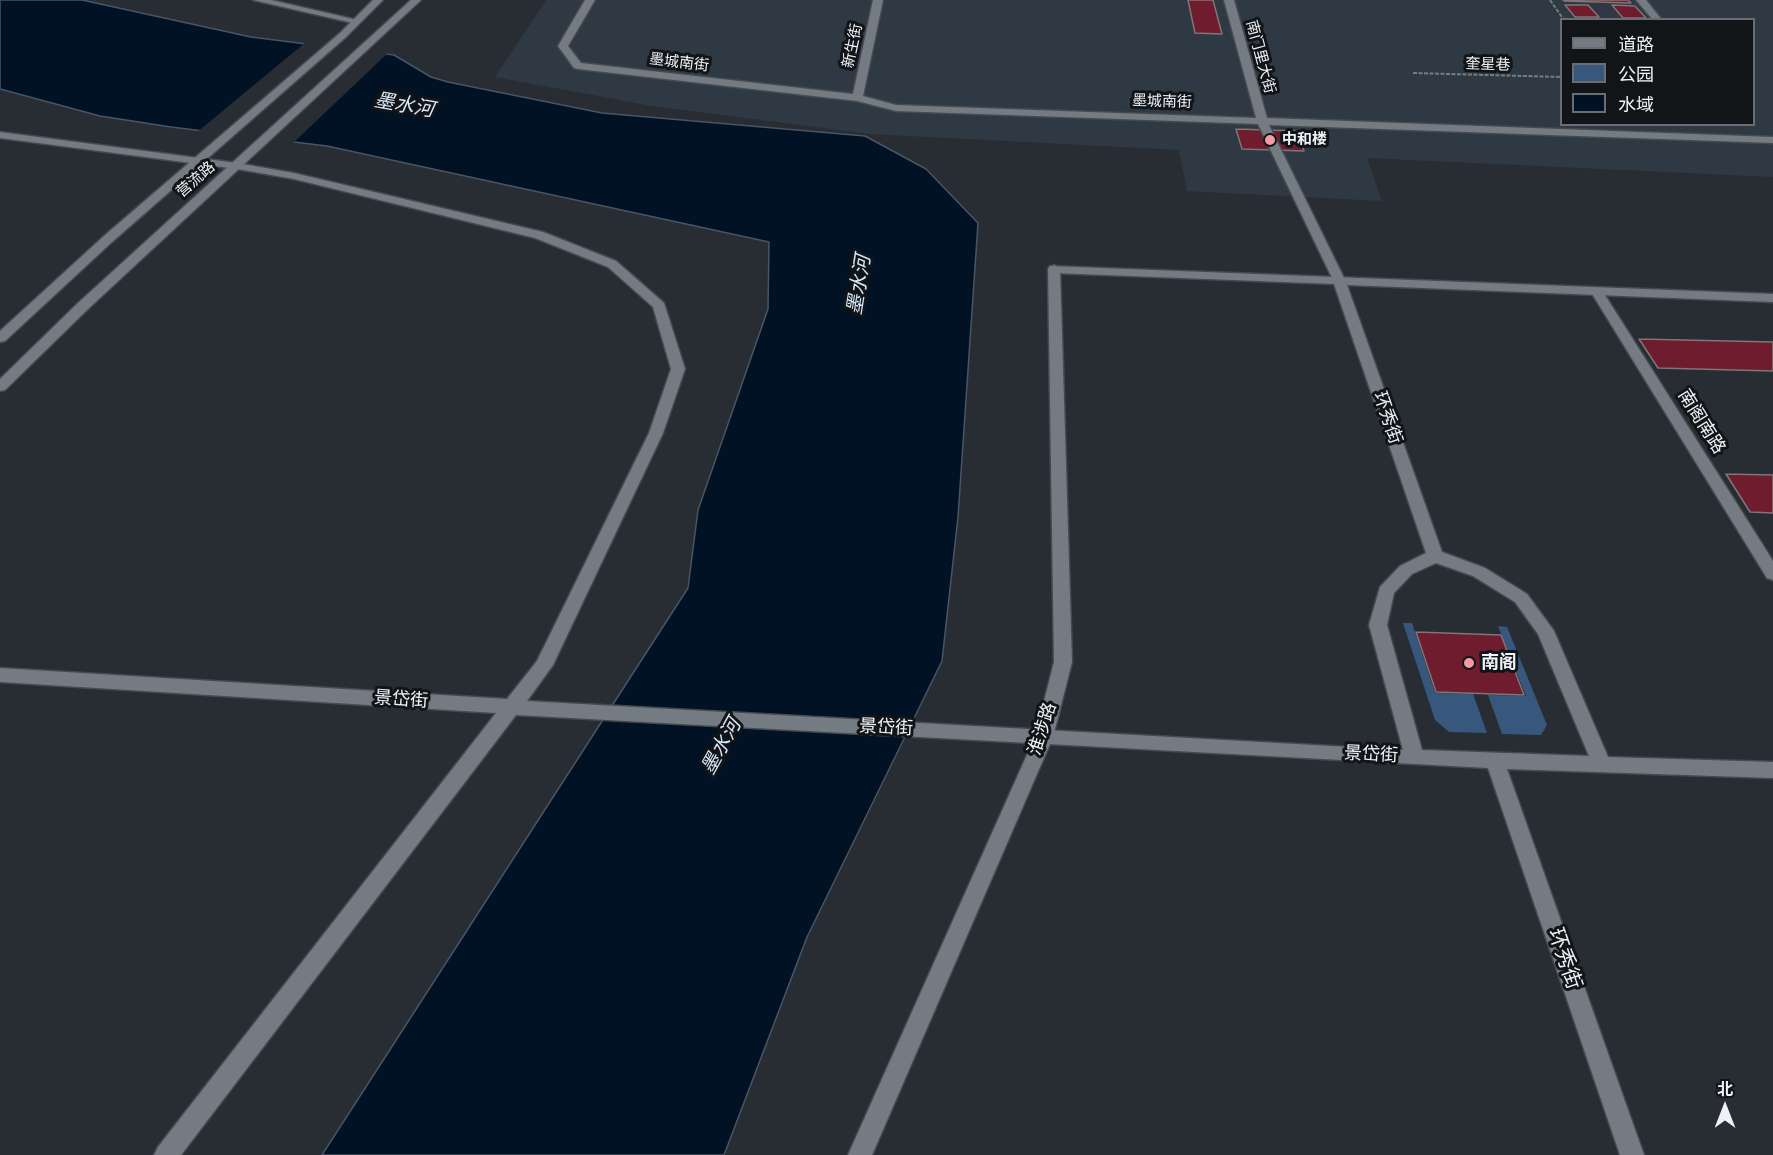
<!DOCTYPE html>
<meta charset="utf-8">
<style>
body{margin:0}
#map{position:relative;width:1773px;height:1155px;overflow:hidden;background:#272d33;font-family:"Archivo Narrow","Noto Sans SC",sans-serif}
canvas{display:block}
.legend{position:absolute;left:1560px;top:18px;width:195px;height:108px;box-sizing:border-box;background:#121518;border:2px solid #6a6d71;margin:0;padding:8px 10px;list-style:none;font-size:18px;color:#eef2f6}
.legend li{display:flex;align-items:center;gap:12px;height:30px}
.legend b{width:30px;border:2px solid #6a6d71}
.north{position:absolute;left:1695px;top:1077px;width:60px;height:60px;-webkit-text-stroke:4px #121518;paint-order:stroke;rotate:0deg;font-size:16px;font-weight:700;line-height:24px;text-align:center;color:#eef2f6}
.north::after{content:'';display:block;margin:auto;width:21px;height:27px;background:#eef2f6;clip-path:polygon(50% 0,100% 100%,50% 72%,0 100%)}
</style>
<div id="map">
<canvas width="1773" height="1155"></canvas>
<ul class="legend">
<li><b style="height:8px;background:#757b83"></b>道路</li>
<li><b style="height:16px;background:#37587c"></b>公园</li>
<li><b style="height:16px;background:#021225"></b>水域</li>
</ul>
<div class="north">北</div>
</div>
<script>
const g = document.querySelector('canvas').getContext('2d');
g.lineJoin = 'round';
function fill(path, color) {
  g.fillStyle = color;
  g.fill(path, 'evenodd');
}
function poly(rows) {
  const path = new Path2D();
  for (const r of rows) {
    path.moveTo(r[0], r[1]);
    for (let i = 2; i < r.length; i += 2) path.lineTo(r[i], r[i + 1]);
  }
  return path;
}
function strokePath(path, color, width, dash) {
  g.strokeStyle = color;
  g.lineWidth = width;
  g.lineCap = dash ? 'butt' : 'round';
  g.setLineDash(dash || []);
  g.stroke(path);
}
function label(font, color, halo, rows, align = 'center') {
  g.font = font + ' "Archivo Narrow","Noto Sans SC",sans-serif';
  g.lineWidth = 6;
  g.setLineDash([]);
  g.textBaseline = 'middle';
  g.strokeStyle = halo;
  g.fillStyle = color;
  for (const [text, x, y, turn = 0] of rows) {
    g.save();
    g.translate(x, y);
    g.rotate((+turn || 0) * Math.PI / 180);
    g.textAlign = isNaN(turn) ? turn : align;
    if (halo) g.strokeText(text, 0, 0);
    g.fillText(text, 0, 0);
    g.restore();
  }
}
const built = poly([
 [546,0,1773,0,1773,177,1367,158,1382,201,1187,191,1179,150,870,134,652,106,495,77],
 [1562,20,1754,20,1754,124,1562,124]
]);
const green = poly([
 [1403,623,1412,623,1435,693,1473,694,1487,733,1449,732,1435,720],
 [1498,626,1507,627,1547,725,1541,735,1502,734,1488,695,1526,696]
]);
const water = poly([
 [0,0,82,0,251,37,394,55,431,77,448,82,602,113,865,136,926,169,978,223,958,517,942,661,807,937,724,1155,322,1155,688,588,698,510,768,309,769,242,327,146,171,127,100,116,0,89,0,0]
]);
const pier = poly([
 [306,42,390,51,292,144,196,133]
]);
const building = poly([
 [1188,0,1213,0,1222,34,1195,33,1188,0],
 [1563,0,1628,0,1631,3,1564,1,1563,0],
 [1565,5,1588,5,1599,17,1575,17,1565,5],
 [1612,5,1635,6,1646,18,1623,18,1612,5],
 [1236,129,1297,131,1304,151,1242,149,1236,129],
 [1639,339,1773,342,1773,371,1658,368,1639,339],
 [1726,474,1773,475,1773,513,1750,512,1726,474],
 [1416,632,1501,635,1524,695,1436,692,1416,632]
]);
const path = poly([
 [1550,0,1564,20],
 [1413,73,1562,77]
]);
const pedestrian = poly([
 [585,0,595,0,568,46,581,63,853,94,873,0,883,0,863,96,896,105,1256,118,1224,0,1234,0,1267,118,1773,137,1773,143,1269,125,1345,280,1339,284,1333,280,1258,124,896,111,857,101,578,69,574,68,558,46,585,0],
 [1636,0,1646,0,1662,20,1653,20,1636,0]
]);
const minor = poly([
 [1054,265,1060,269,1072,662,1053,737,872,1155,848,1155,1035,737,1054,662,1048,269,1054,265],
 [1597,288,1603,292,1773,561,1773,580,1767,578,1591,292,1597,288]
]);
const tertiary = poly([
 [253,0,271,0,362,21,357,24,253,0],
 [0,132,237,163,294,173,543,232,616,261,664,303,685,369,663,433,553,665,527,701,1403,750,1369,625,1380,587,1400,566,1426,553,1334,284,1054,273,1048,269,1050,266,1773,294,1773,302,1347,285,1442,552,1485,568,1527,594,1554,631,1608,757,1773,762,1773,778,1507,769,1644,1155,1620,1155,1488,768,516,715,181,1155,154,1155,158,1147,496,713,0,682,0,668,507,699,537,661,649,433,671,369,653,307,608,267,535,238,294,179,237,169,0,138,0,132],
 [1436,563,1473,576,1515,602,1538,634,1589,756,1422,750,1387,625,1394,593,1412,574,1436,563]
]);
const secondary = poly([
 [373,0,383,0,346,37,112,242,5,341,0,342,0,331,104,236,340,33,373,0],
 [411,0,421,0,88,309,5,390,0,391,0,379,78,303,411,0]
]);
const markers = [
 [1270,140,6,"#f49aa4"],
 [1469,663,6,"#f49aa4"]
];
const farStreetnames = [
 ["新生街",853,46,-78],
 ["南门里大街",1260,57,75],
 ["墨城南街",679,63,7],
 ["奎星巷",1488,65,2],
 ["墨城南街",1162,102,2],
 ["营流路",196,180,-41]
];
const farPoinames = [
 ["中和楼",1282,140]
];
const streetNames = [
 ["环秀街",1387,418,71],
 ["南阁南路",1701,422,58],
 ["景岱街",401,700,4],
 ["景岱街",886,728,3],
 ["淮涉路",1043,729,-72],
 ["景岱街",1371,755,3]
];
const poiNames = [
 ["南阁",1481,663]
];
const waterNames = [
 ["墨水河",404,106,10],
 ["墨水河",860,285,-81],
 ["墨水河",722,747,-61]
];
const nearStreetnames = [
 ["环秀街",1564,959,71]
];
fill(built, '#2f3944');
fill(green, '#37587c');
fill(water, '#021225');
strokePath(water, '#495564', 1.5);
fill(pier, '#272d33');
fill(building, '#6f1c2e');
strokePath(building, '#817576', 1.5);
strokePath(pedestrian, '#454a50', 3);
strokePath(minor, '#454a50', 3);
strokePath(tertiary, '#454a50', 3);
strokePath(secondary, '#454a50', 3);
strokePath(path, '#777c81', 2, [4, 1.5]);
fill(pedestrian, '#757b83');
fill(minor, '#757b83');
fill(tertiary, '#757b83');
fill(secondary, '#757b83');
for (const [x, y, r, color] of markers) {
  const dot = new Path2D();
  dot.arc(x, y, r, 0, 2 * Math.PI);
  g.fillStyle = color;
  g.fill(dot);
  strokePath(dot, '#121518', 2);
}
label('15px', '#eef2f6', '#121518', farStreetnames);
label('bold 15px', '#eef2f6', '#121518', farPoinames, 'left');
label('18px', '#eef2f6', '#121518', streetNames);
label('bold 18px', '#eef2f6', '#121518', poiNames, 'left');
label('italic 20px', '#d7e6f8', '#121518', waterNames);
label('21px', '#eef2f6', '#121518', nearStreetnames);
</script>
